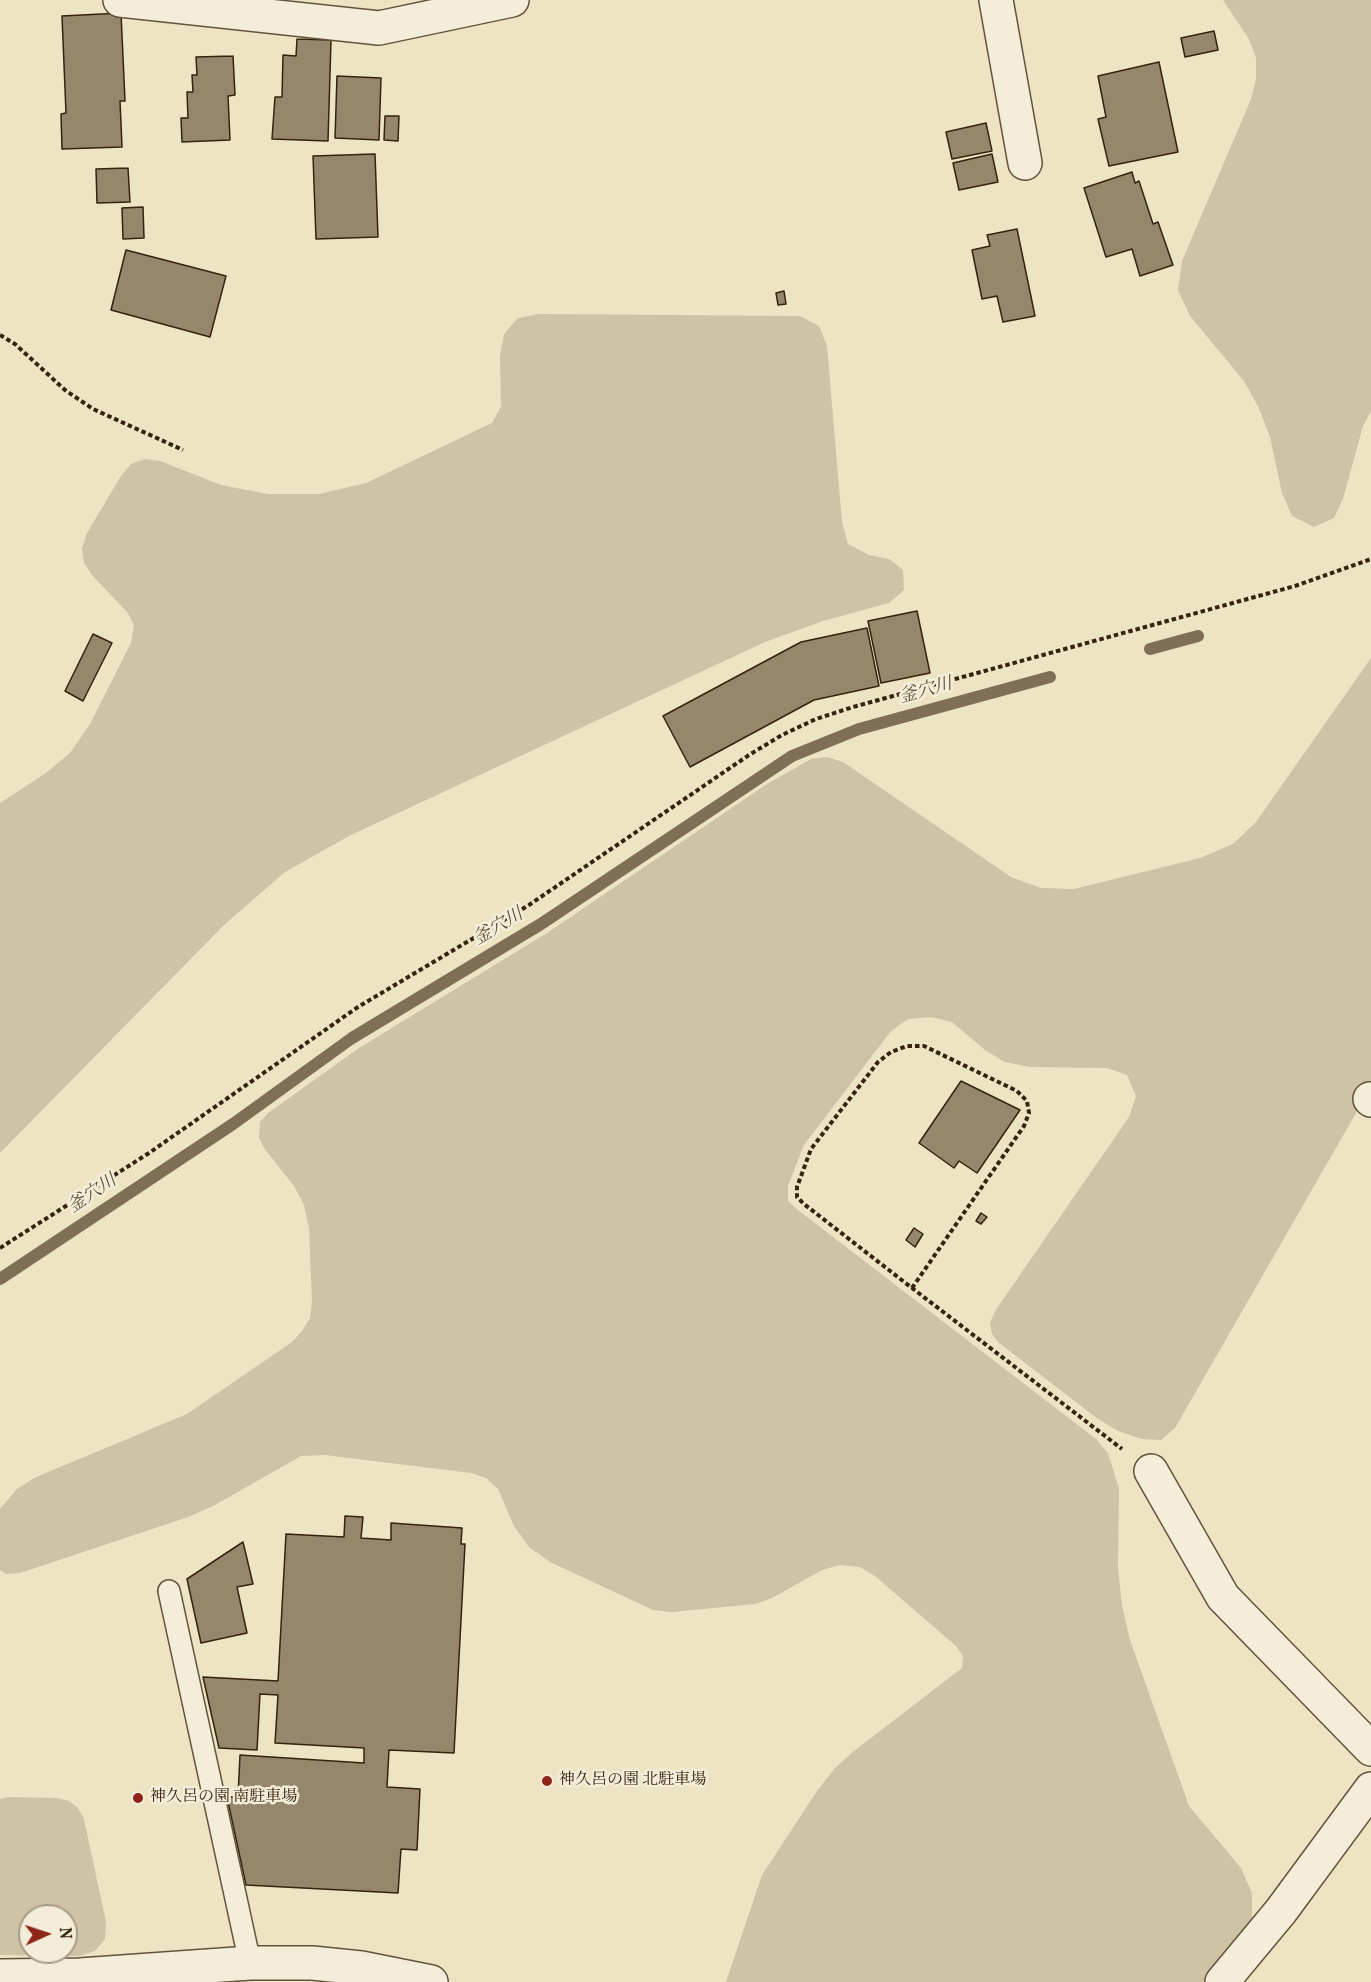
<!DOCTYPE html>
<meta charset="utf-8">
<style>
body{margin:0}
#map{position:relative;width:1371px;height:1982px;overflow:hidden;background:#ede4c4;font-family:Vollkorn,serif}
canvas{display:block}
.north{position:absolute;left:18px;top:1904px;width:60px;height:60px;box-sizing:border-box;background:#f3edd9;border:2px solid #a79c87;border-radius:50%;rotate:87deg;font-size:16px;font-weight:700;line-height:24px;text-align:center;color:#35230d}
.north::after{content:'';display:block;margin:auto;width:21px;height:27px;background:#8f2418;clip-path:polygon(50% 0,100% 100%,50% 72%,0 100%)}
</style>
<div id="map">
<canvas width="1371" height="1982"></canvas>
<div class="north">N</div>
</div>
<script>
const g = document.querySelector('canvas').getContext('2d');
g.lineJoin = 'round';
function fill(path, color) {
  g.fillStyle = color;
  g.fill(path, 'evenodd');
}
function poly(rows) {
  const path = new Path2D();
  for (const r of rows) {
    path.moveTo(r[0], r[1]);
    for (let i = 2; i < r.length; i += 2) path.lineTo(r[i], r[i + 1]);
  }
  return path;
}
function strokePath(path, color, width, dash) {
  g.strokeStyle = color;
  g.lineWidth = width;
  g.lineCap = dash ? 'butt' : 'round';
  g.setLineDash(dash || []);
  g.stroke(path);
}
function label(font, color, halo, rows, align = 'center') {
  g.font = font + ' Vollkorn,"Noto Serif JP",serif';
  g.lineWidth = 5;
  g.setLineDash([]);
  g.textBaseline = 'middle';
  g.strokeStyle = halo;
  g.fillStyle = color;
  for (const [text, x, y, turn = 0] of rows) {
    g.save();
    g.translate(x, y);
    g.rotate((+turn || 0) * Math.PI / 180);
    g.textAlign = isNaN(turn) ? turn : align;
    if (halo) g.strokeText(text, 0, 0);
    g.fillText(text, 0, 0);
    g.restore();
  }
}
const green = poly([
 [1223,0,1371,0,1371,411,1363,426,1343,499,1334,518,1314,527,1292,516,1282,493,1270,437,1259,408,1244,381,1190,316,1178,290,1182,261,1251,99,1256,79,1256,58,1249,39],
 [539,314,800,316,819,326,827,346,842,522,848,544,869,555,889,559,903,570,904,590,889,603,823,621,765,642,351,835,285,872,225,924,0,1153,0,803,46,773,70,753,90,724,131,643,134,626,128,613,92,575,84,563,82,548,87,533,121,476,131,464,145,459,160,461,221,485,268,494,319,494,366,483,492,423,501,407,500,356,504,334,518,318],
 [1371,658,1371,1087,1175,1428,1161,1440,1142,1439,1118,1431,1098,1419,999,1343,992,1334,990,1323,995,1311,1129,1117,1136,1096,1127,1075,1107,1068,1030,1067,1005,1062,985,1050,952,1022,931,1017,908,1019,891,1031,804,1145,788,1186,788,1201,798,1210,1096,1439,1108,1453,1119,1489,1118,1568,1122,1605,1130,1640,1189,1806,1241,1868,1252,1893,1252,1917,1239,1942,1203,1982,726,1982,762,1875,817,1791,835,1768,854,1751,962,1668,963,1656,956,1646,875,1576,860,1567,840,1565,822,1570,772,1598,755,1604,672,1612,653,1610,550,1562,529,1547,514,1526,498,1489,486,1478,471,1473,325,1455,301,1456,215,1505,188,1517,20,1573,6,1574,0,1570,0,1509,17,1489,34,1478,187,1414,292,1342,302,1331,310,1318,312,1302,309,1228,304,1205,294,1186,264,1148,259,1137,260,1122,268,1113,359,1048,547,933,767,784,811,759,827,757,843,762,1011,877,1041,888,1074,889,1200,858,1233,844,1256,822],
 [9,1797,57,1798,69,1801,78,1808,84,1819,106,1922,105,1939,95,1951,79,1956,0,1955,0,1799],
 [30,1916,66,1916,66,1952,30,1952]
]);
const stream = poly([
 [1150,649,1198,636],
 [0,1279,233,1124,352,1038,541,924,792,756,859,729,1050,677]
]);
const building = poly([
 [121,13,125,101,120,101,122,147,62,149,61,114,66,113,62,16,121,13],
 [1214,31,1218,50,1185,57,1181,38,1214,31],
 [297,39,331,40,328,141,272,139,275,97,282,97,283,55,296,56,297,39],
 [233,56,235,95,228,96,230,140,182,142,181,118,188,118,187,92,193,92,192,75,197,75,196,57,233,56],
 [1159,62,1178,152,1109,166,1098,119,1106,117,1098,76,1159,62],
 [337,76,381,78,379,140,335,138,337,76],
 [385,116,399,116,398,141,384,140,385,116],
 [986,123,992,151,952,159,946,132,986,123],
 [375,154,378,237,316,239,313,156,375,154],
 [992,154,998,182,959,190,953,163,992,154],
 [128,168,130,202,97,203,96,169,128,168],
 [1132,172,1135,183,1139,181,1153,224,1158,222,1173,265,1140,276,1132,249,1106,257,1084,188,1132,172],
 [143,207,144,238,123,239,122,208,143,207],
 [1017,229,1035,316,1003,322,997,296,982,299,972,250,990,246,987,235,1017,229],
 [126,250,226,276,210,337,111,310,126,250],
 [784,291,786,304,778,305,776,293,784,291],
 [917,611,930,673,881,683,868,621,917,611],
 [867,628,879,686,814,700,690,767,663,716,801,642,867,628],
 [93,634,112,643,83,701,65,691,93,634],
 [961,1081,1020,1110,977,1173,959,1161,954,1168,919,1143,961,1081],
 [981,1213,987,1217,981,1224,976,1221,981,1213],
 [914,1228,923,1234,915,1247,906,1240,914,1228],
 [345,1516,363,1517,361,1538,391,1540,391,1523,462,1528,461,1544,465,1544,454,1753,389,1750,387,1787,420,1789,417,1850,401,1849,398,1893,246,1885,227,1797,238,1797,240,1755,364,1763,364,1748,275,1743,278,1695,260,1694,257,1750,219,1748,203,1677,278,1681,286,1534,344,1537,345,1516],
 [243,1542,253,1584,237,1587,247,1633,201,1643,187,1579,243,1542]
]);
const path = poly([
 [0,335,15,344,65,390,93,409,183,450],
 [0,1248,149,1153,358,1007,529,905,749,755,782,735,816,719,853,707,1295,586,1371,559],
 [912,1288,1024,1126,1029,1113,1027,1101,1017,1091,924,1046,907,1046,891,1052,878,1062,811,1149,797,1187,797,1197,804,1204,912,1288,1122,1449]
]);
const lane = poly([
 [169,1591,250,1963]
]);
const street = poly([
 [120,0,379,28,512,0],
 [996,0,1025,163],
 [1370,1099,1371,1100],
 [1151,1471,1223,1597,1371,1749],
 [0,1976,80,1975,250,1963,312,1963,361,1968,431,1982],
 [1222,1982,1281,1911,1371,1789]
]);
const markers = [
 [547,1781,6,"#8f2418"],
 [138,1798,6,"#8f2418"]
];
const poiNames = [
 ["神久呂の園 北駐車場",559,1781],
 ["神久呂の園 南駐車場",150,1798]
];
const waterNames = [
 ["釜穴川",926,692,-15],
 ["釜穴川",499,928,-31],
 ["釜穴川",93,1195,-34]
];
fill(green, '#cec3a5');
strokePath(stream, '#7e6f56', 12);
fill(building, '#95876c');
strokePath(building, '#35230d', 1.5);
strokePath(lane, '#63533b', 24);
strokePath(street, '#63533b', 36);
strokePath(path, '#35230d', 4, [4.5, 3]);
strokePath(lane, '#f3edd9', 21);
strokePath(street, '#f3edd9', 33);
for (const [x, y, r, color] of markers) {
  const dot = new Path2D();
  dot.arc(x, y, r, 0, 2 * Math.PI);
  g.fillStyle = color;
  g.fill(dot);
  strokePath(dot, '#f3edd9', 2);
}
label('16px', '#35230d', '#f3edd9', poiNames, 'left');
label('italic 18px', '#5f4f37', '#f3edd9', waterNames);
</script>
